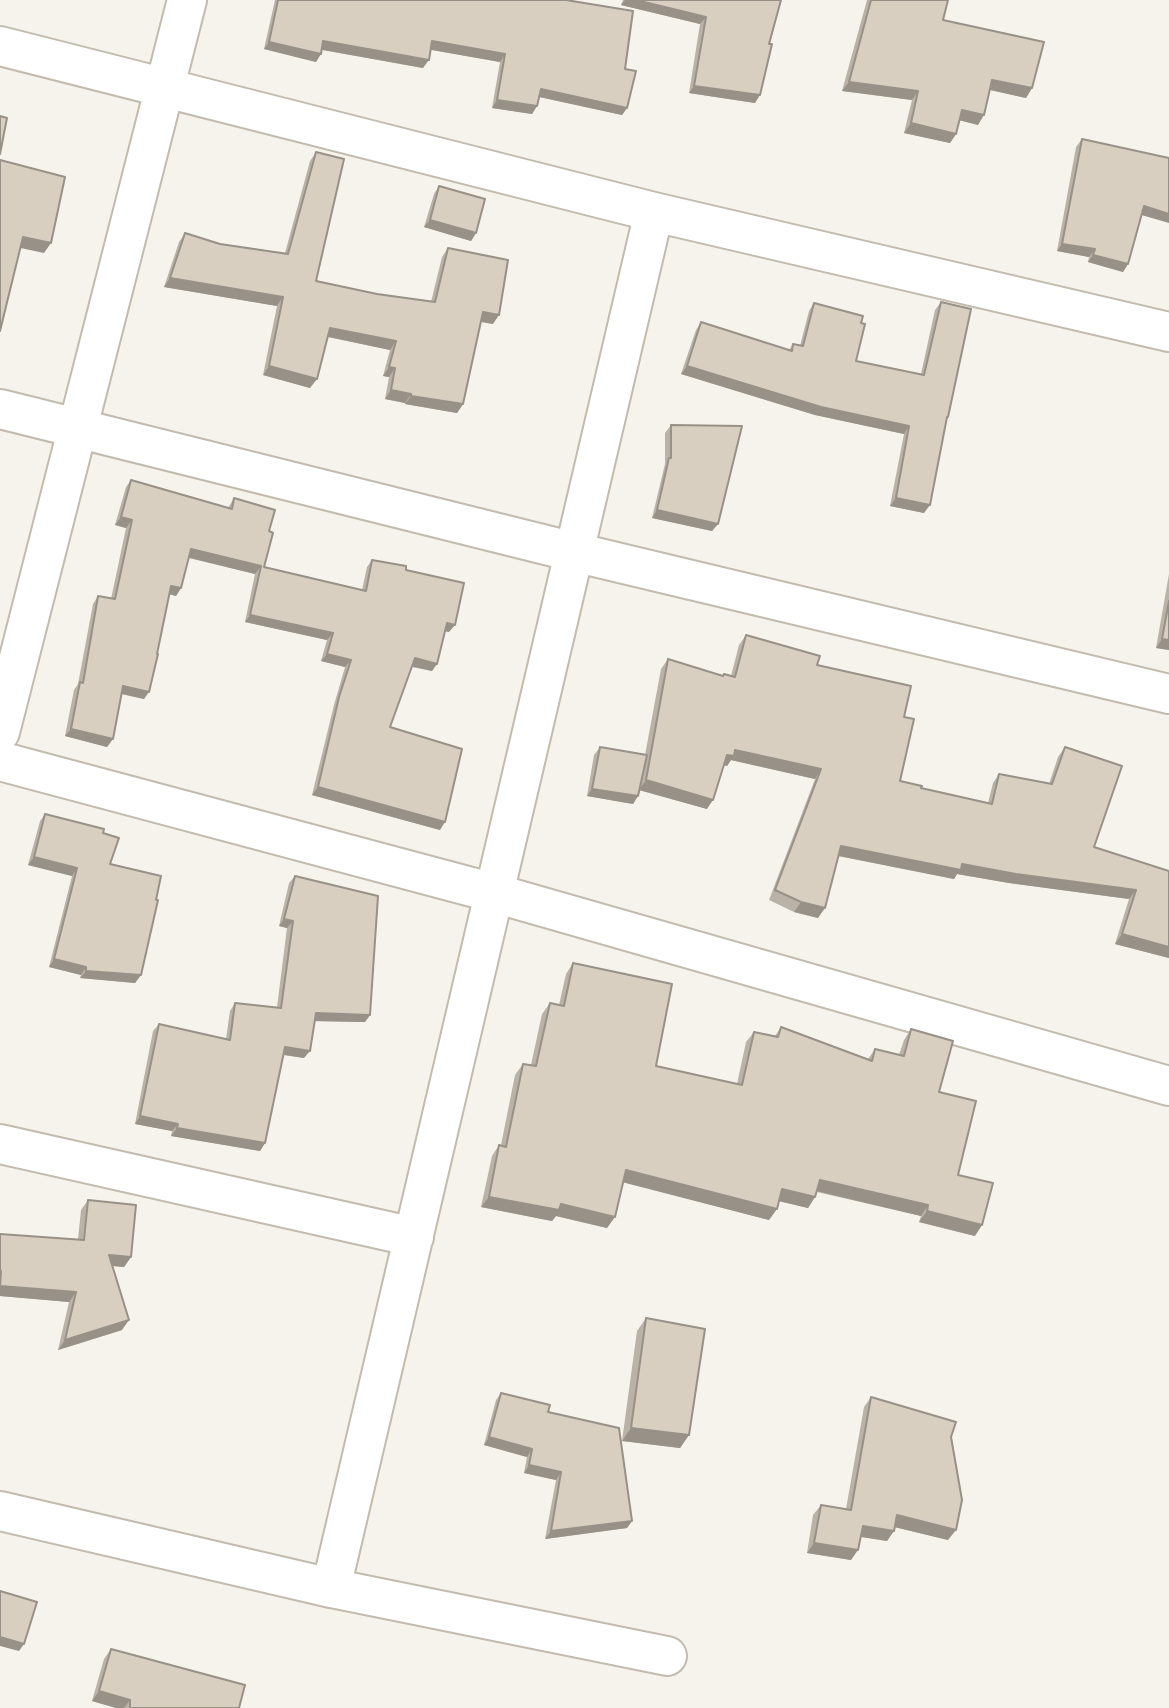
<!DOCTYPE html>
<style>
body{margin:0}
canvas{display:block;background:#f6f3ec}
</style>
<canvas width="1169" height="1708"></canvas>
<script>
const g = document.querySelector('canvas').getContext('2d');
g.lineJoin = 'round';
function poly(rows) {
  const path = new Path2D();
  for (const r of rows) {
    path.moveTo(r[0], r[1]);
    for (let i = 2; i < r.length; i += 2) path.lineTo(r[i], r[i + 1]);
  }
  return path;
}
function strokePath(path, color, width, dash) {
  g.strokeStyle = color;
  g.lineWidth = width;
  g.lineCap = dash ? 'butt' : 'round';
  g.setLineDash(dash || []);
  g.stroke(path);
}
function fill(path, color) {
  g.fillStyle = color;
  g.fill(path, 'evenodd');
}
const minor = poly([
 [0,46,654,212,1169,332],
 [0,409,574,552,1169,694],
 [0,732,187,0],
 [0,761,494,893,1169,1086],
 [0,1144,414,1237],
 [0,1511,331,1588,667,1656],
 [331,1588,654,212]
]);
const wall = poly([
 [275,0,566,0,625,69,627,108,622,115,539,97,537,106,532,114,492,108,500,62,431,50,423,68,322,50,316,62,264,49],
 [623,0,781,0,755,103,689,93,700,24,621,5],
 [867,0,948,0,943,20,1032,88,1026,98,990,90,978,125,959,120,956,134,950,143,904,133,912,100,842,91],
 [1082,139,1142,215,1128,264,1123,272,1088,262,1089,257,1057,251,1076,147],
 [316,152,316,281,377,294,431,302,442,257,448,248,493,324,481,322,463,404,457,413,405,404,405,403,385,399,389,377,383,376,390,350,328,337,310,388,263,375,277,306,164,287,179,242,185,233,220,244,285,253,310,161],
 [439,186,476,233,471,241,424,227,434,194],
 [941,302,946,420,924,513,890,506,904,434,815,415,681,374,696,330,701,322,789,350,793,344,800,346,809,311,814,303,861,323,856,361,921,374,935,310],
 [671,425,718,524,712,531,652,518,665,464,665,433],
 [131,480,228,508,234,498,269,531,264,567,362,590,367,567,372,560,406,570,449,632,445,631,432,671,412,667,390,727,440,830,312,795,334,705,345,667,321,661,327,640,245,622,255,574,189,558,181,588,176,596,169,594,144,699,121,694,113,739,107,747,65,736,74,690,78,684,93,604,98,596,111,599,126,528,115,525,126,487],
 [1169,574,1169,650,1156,648],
 [746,635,817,665,904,717,900,781,921,788,988,803,993,783,999,774,1049,784,1058,757,1065,747,1094,847,1169,871,1169,958,1115,944,1129,899,1009,883,957,874,954,879,838,856,818,918,794,912,769,900,815,779,731,760,727,766,724,765,707,809,639,790,638,796,633,804,587,796,594,755,600,747,645,755,661,669,668,659,723,676,724,674,731,676,739,645],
 [45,814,103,833,110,864,156,900,141,975,135,983,80,978,81,975,49,967,72,876,28,865,40,821],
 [295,876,370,1015,365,1022,314,1021,304,1058,283,1055,265,1143,260,1151,171,1136,172,1131,135,1124,153,1031,159,1024,226,1039,230,1011,235,1003,277,1007,287,928,279,926,289,883],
 [573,963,656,1066,737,1084,746,1042,754,1032,775,1036,781,1027,868,1059,875,1049,899,1055,904,1040,911,1029,939,1092,958,1175,975,1236,919,1222,921,1216,817,1192,815,1197,808,1208,779,1201,769,1220,623,1182,607,1228,556,1216,552,1221,481,1207,492,1156,499,1145,501,1145,515,1075,523,1064,531,1065,542,1014,550,1003,559,1005,566,974],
 [88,1200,131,1257,124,1267,112,1266,122,1330,58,1350,69,1302,0,1296,0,1234,78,1239,81,1210],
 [646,1318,689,1435,680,1448,622,1441,637,1331],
 [501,1393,548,1412,632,1521,627,1528,545,1539,556,1480,524,1473,527,1457,484,1445,496,1400],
 [871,1397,951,1437,948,1540,895,1527,887,1541,861,1537,851,1560,807,1553,813,1515,821,1505,846,1509,864,1407],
 [111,1649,239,1708,116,1708,92,1701,104,1659]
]);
const shadedWall = poly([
 [625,0,636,0,706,17,700,24,621,5],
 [323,41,429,60,423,68,318,49],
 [432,41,505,54,500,62,427,49],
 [269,42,321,54,316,62,264,49],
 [992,80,1032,88,1026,98,986,89],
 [849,82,918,91,912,100,842,91],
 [694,86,760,95,755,103,689,93],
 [541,89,627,108,622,115,535,96],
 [497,100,537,106,532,114,492,108],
 [962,110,984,115,978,125,955,119],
 [911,123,956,134,950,143,904,133],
 [1144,206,1169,214,1169,223,1138,214],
 [430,220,476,233,471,241,424,227],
 [23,237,51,243,44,253,16,247],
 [1062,244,1095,249,1089,257,1057,251],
 [1093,255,1128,264,1123,272,1088,262],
 [170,278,283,297,277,306,164,287],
 [483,312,499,315,493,324,477,321],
 [330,328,396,341,390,350,324,336],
 [269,366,317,379,310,388,263,375],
 [687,366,909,426,904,434,815,415,681,374],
 [389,367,395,368,389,377,383,376],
 [391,390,411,394,405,403,385,399],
 [411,396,463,404,457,413,405,404],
 [896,498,930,505,924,513,890,506],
 [657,510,718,524,712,531,652,518],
 [121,517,132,520,126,528,115,525],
 [191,549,261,566,255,574,186,557],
 [171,586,181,588,176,596,165,593],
 [250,615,333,633,327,640,245,622],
 [447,623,455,625,449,632,441,630],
 [1162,639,1169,640,1169,650,1156,648],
 [327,654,351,660,345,667,321,661],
 [415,658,437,664,432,671,410,666],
 [123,686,149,692,144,699,118,693],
 [71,729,113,739,107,747,65,736],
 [735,750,821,769,815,779,731,760,727,766,720,764,727,755],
 [646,780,713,800,707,809,639,790],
 [318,787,445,822,440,830,312,795],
 [592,789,638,796,633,804,587,796],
 [841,846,962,864,1136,890,1129,899,1009,883,957,874,954,879,834,855],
 [34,857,77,868,72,876,28,865],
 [801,902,825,908,818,918,794,912],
 [284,919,293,921,287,928,279,926],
 [1122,934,1169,947,1169,958,1115,944],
 [54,959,86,967,81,975,49,967],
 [86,971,141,975,135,983,80,978],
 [316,1013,370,1015,365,1022,310,1021],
 [285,1047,310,1051,304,1058,279,1054],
 [140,1116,178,1124,172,1131,135,1124],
 [177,1128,265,1143,260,1151,171,1136],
 [626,1170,777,1209,769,1220,618,1181],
 [820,1180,928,1205,921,1216,812,1190],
 [782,1189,815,1197,808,1208,774,1200],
 [489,1197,561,1204,615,1217,607,1228,556,1216,552,1221,481,1207],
 [927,1211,982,1225,975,1236,919,1222],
 [109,1255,131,1257,124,1267,102,1265],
 [0,1286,76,1292,69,1302,0,1296],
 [129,1320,122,1330,58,1350,65,1340],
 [631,1428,689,1435,680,1448,622,1441],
 [489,1437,532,1449,527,1457,484,1445],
 [529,1465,561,1472,556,1480,524,1473],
 [897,1515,956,1530,948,1540,890,1526],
 [632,1521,627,1528,545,1539,551,1531],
 [863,1526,894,1531,887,1541,856,1536],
 [814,1543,858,1550,851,1560,807,1553],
 [0,1637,24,1644,19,1651,0,1646],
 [99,1691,130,1700,124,1708,116,1708,92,1701]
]);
const building = poly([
 [278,0,566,0,633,11,625,69,636,71,627,108,541,89,537,106,497,100,505,54,432,41,429,60,323,41,321,54,269,42,278,0],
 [636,0,781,0,769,44,772,44,760,95,694,86,706,17,636,0],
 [871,0,948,0,943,20,1044,42,1032,88,992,80,984,115,962,110,956,134,911,123,918,91,849,82,871,0],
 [0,116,7,118,0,154,0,116],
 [1082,139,1169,158,1169,214,1144,206,1128,264,1093,255,1095,249,1062,244,1082,139],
 [316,152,344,159,316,281,377,294,435,302,448,248,508,260,499,315,483,312,463,404,411,396,411,394,391,390,395,368,389,367,396,341,330,328,317,379,269,366,283,297,170,278,185,233,220,244,288,254,316,152],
 [0,160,65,177,51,243,23,237,0,331,0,160],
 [439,186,485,199,476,233,430,220,439,186],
 [941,302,971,309,948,417,947,417,930,505,896,498,909,426,821,407,687,366,701,322,792,351,793,344,803,346,814,303,863,316,861,323,865,324,856,361,924,375,941,302],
 [671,425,742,426,718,524,657,510,669,458,671,458,671,425],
 [131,480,232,509,234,498,275,510,269,531,273,533,264,567,366,591,372,560,406,566,406,570,464,583,455,625,447,623,437,664,415,658,390,727,462,749,445,822,318,787,339,697,351,660,327,654,333,633,250,615,261,566,191,549,181,588,171,586,157,654,158,654,149,692,123,686,113,739,71,729,80,682,83,683,98,596,115,599,132,520,121,517,131,480],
 [1169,601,1169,640,1162,639,1169,601],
 [746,635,820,656,817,665,911,686,904,717,914,719,900,781,922,786,921,788,992,804,999,774,1052,784,1065,747,1122,766,1094,847,1169,871,1169,947,1122,934,1136,890,1016,874,962,864,961,870,841,846,825,908,801,902,775,890,821,769,735,750,734,756,727,755,713,800,646,780,668,659,723,676,724,674,735,677,746,635],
 [600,747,647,755,638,796,592,789,600,747],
 [45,814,104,829,103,833,119,838,110,864,161,876,156,900,158,900,141,975,86,971,86,967,54,959,77,868,34,857,45,814],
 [295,876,378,896,370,1015,316,1013,310,1051,285,1047,265,1143,177,1128,178,1124,140,1116,159,1024,230,1040,235,1003,281,1008,293,921,284,919,295,876],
 [573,963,672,984,656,1066,742,1085,754,1032,778,1037,781,1027,872,1061,875,1049,904,1056,911,1029,953,1041,939,1092,976,1101,958,1175,993,1183,982,1225,927,1211,928,1205,820,1180,815,1197,782,1189,777,1209,626,1170,615,1217,561,1204,559,1210,489,1197,499,1145,506,1147,523,1064,536,1066,550,1003,564,1006,573,963],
 [88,1200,136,1205,131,1257,109,1255,129,1320,65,1340,76,1292,0,1286,1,1271,0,1271,0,1234,84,1240,88,1200],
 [646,1318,705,1329,689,1435,631,1428,646,1318],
 [501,1393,550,1405,548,1412,619,1428,632,1521,551,1531,561,1472,529,1465,532,1449,489,1437,501,1393],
 [871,1397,956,1422,951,1437,962,1500,956,1530,897,1515,894,1531,863,1526,858,1550,814,1543,821,1505,851,1510,871,1397],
 [0,1591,37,1602,24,1644,0,1637,0,1591],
 [111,1649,245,1685,239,1708,130,1708,130,1700,99,1691,111,1649]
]);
strokePath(minor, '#c2bbae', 42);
strokePath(minor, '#fff', 38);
fill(wall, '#bab2a6');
fill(shadedWall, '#979187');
fill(building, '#d8cfc1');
strokePath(building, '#979187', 2);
</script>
